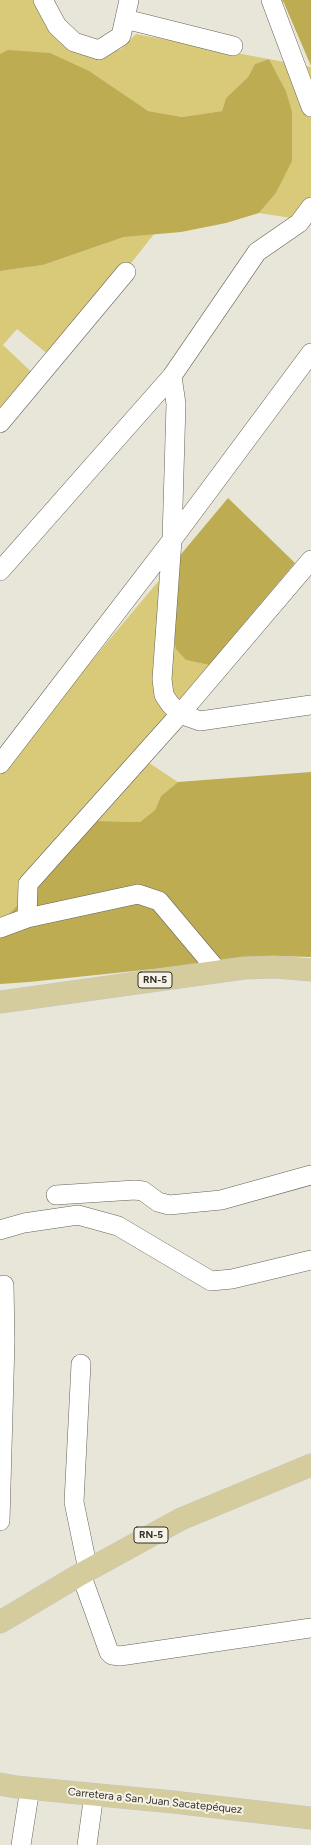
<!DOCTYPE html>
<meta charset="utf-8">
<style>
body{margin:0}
canvas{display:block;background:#e8e6d9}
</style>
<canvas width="311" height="1845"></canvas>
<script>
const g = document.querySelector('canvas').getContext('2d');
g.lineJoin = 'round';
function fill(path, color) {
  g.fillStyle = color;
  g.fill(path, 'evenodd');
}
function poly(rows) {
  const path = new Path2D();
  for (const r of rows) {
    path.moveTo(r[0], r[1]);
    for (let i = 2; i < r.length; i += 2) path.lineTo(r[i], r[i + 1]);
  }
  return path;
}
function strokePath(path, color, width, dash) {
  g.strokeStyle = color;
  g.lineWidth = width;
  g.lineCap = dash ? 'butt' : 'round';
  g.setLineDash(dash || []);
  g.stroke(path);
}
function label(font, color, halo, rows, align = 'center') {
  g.font = font + ' Figtree,sans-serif';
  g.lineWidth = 4;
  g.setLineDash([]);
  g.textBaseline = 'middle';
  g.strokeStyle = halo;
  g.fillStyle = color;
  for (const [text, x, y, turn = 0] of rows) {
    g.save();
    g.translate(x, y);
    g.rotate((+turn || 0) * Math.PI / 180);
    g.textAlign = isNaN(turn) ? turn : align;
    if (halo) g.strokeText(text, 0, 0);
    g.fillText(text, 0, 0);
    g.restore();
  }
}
const green = poly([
 [0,0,44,0,67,40,108,53,121,49,136,34,311,67,311,221,259,213,276,193,292,160,292,111,286,91,269,59,255,64,248,77,226,98,222,111,182,117,148,111,121,94,0,54],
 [154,234,55,360,17,329,3,345,40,380,0,427,0,271,43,265,124,237],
 [177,559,186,660,209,665,134,753,178,782,161,796,155,810,140,822,96,821,8,915,0,919,0,770]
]);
const forest = poly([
 [282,0,311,0,311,66,284,3],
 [8,50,50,53,89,71,148,111,182,117,222,111,226,98,248,77,255,64,269,59,286,91,292,111,292,161,276,193,259,213,226,223,181,232,124,237,43,265,0,271,0,54],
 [228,498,295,563,209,665,186,660,176,649,172,625,177,559],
 [311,772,311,957,278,956,29,982,0,984,0,919,8,915,97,821,140,822,155,810,161,796,178,782]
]);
const minor = poly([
 [43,0,57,26,74,42,99,50,121,36,129,0],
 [271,0,311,107],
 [125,19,233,46],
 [172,376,176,404,172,540,162,679,164,695,170,704,180,714,200,721,311,705],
 [0,423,126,272],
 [0,571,172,376,257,252,299,223,311,207],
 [0,764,172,540,311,353],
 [27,918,28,884,180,714,311,560],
 [0,928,27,918,138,894,159,901,217,970],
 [56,1195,135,1190,143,1191,158,1202,169,1205,221,1200,311,1175],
 [0,1230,24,1223,78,1215,118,1226,211,1281,232,1279,311,1260],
 [81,1364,74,1502,88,1570],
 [0,1521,5,1341,4,1285],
 [81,1574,109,1652,112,1655,120,1656,311,1628],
 [21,1845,30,1788],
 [87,1845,94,1794]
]);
const major = poly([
 [0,1002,244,968,275,967,311,970],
 [0,1622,81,1574,181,1519,311,1465],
 [0,1784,16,1787,173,1802,311,1818]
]);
const shields = [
 [155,980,34],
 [151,1535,34]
];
const shieldNames = [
 ["RN-5",155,980],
 ["RN-5",151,1535]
];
const streetNames = [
 ["Carretera a San Juan Sacatepéquez",155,1801,6]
];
fill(green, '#d9ca7a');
fill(forest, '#bdac51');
strokePath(minor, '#656257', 20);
strokePath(major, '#c5c5c3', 23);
strokePath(minor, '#fff', 19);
strokePath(major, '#d5cc9e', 22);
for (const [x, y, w] of shields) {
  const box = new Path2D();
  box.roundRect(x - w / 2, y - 8, w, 16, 3);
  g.fillStyle = '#f6f3e6';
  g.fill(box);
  strokePath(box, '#302f2a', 1);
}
label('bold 10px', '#302f2a', null, shieldNames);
label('11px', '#302f2a', '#f6f3e6', streetNames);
</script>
